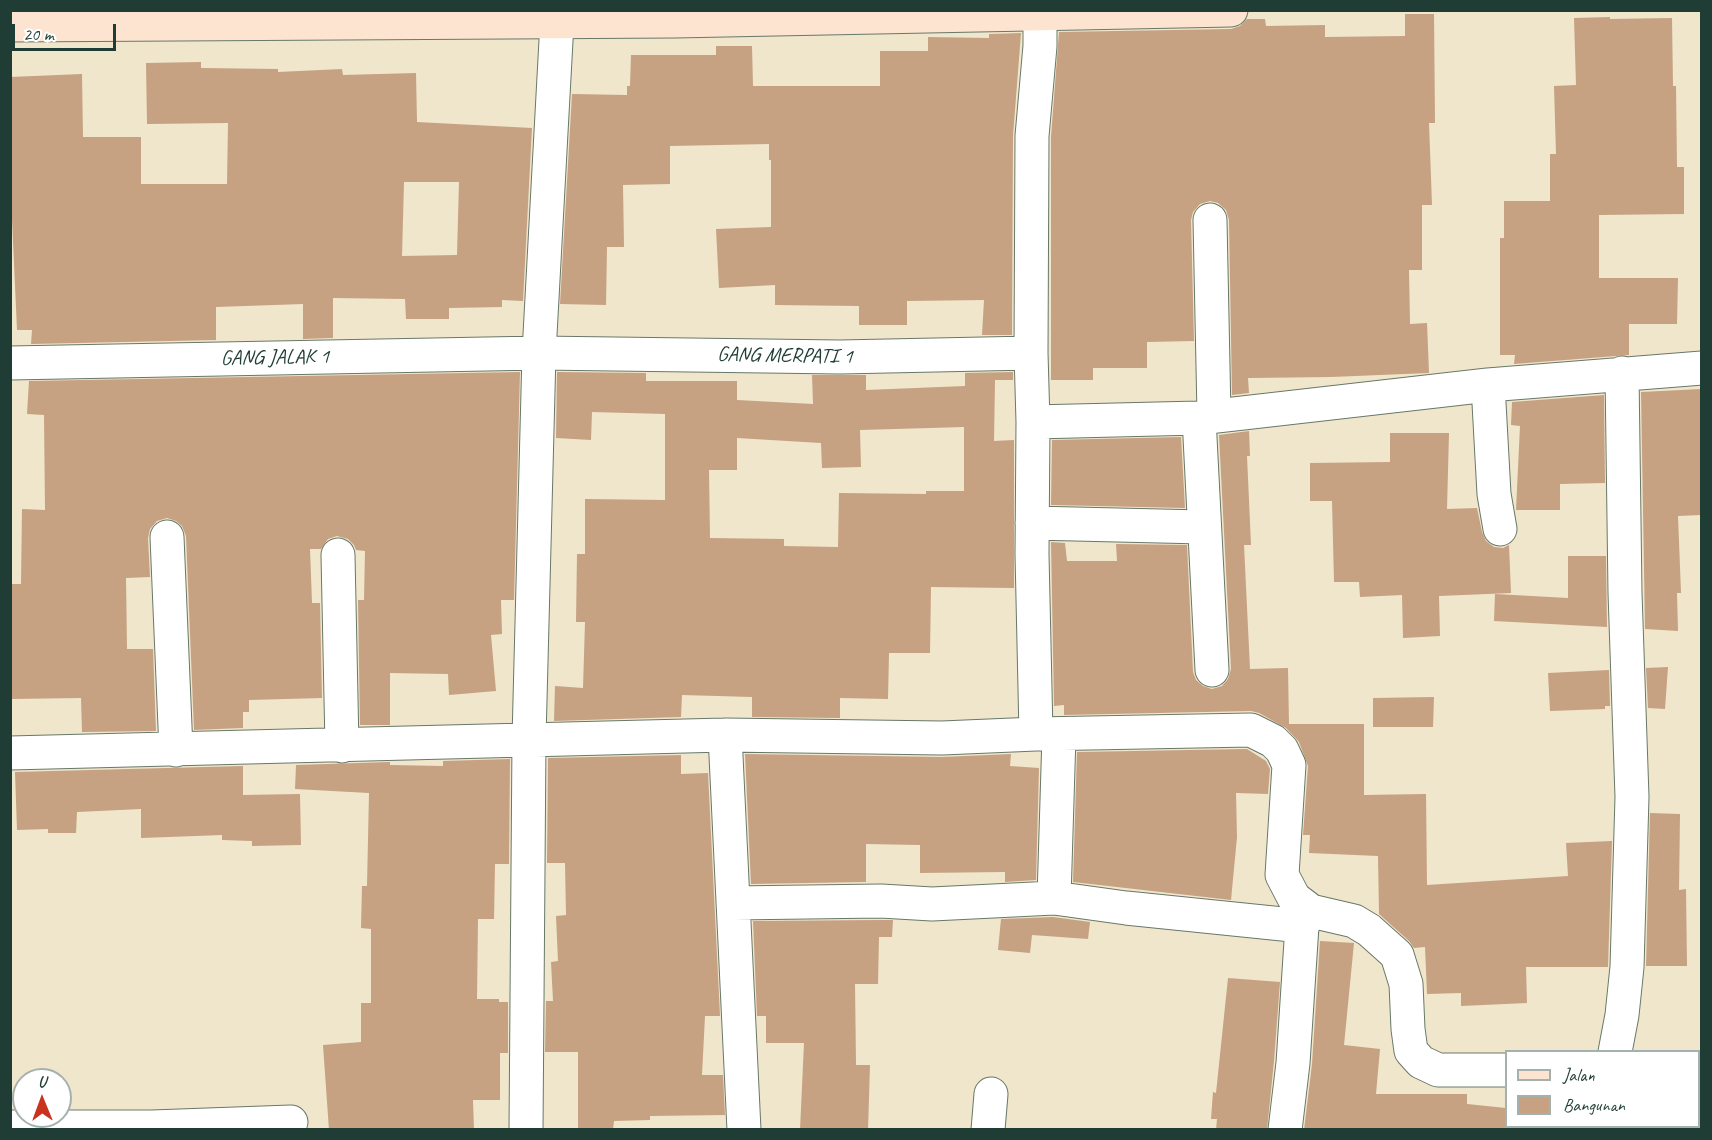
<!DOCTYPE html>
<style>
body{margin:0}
#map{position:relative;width:1712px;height:1140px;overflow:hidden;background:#f0e6cb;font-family:Caveat,sans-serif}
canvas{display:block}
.frame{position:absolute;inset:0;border:12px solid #1f3d34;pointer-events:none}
.legend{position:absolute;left:1505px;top:1050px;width:195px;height:78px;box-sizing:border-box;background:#fff;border:2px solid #a5b1ae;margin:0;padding:8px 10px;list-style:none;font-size:18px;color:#1f3d34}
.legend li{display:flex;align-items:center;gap:12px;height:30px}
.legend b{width:30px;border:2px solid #a5b1ae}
.north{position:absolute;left:12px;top:1068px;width:60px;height:60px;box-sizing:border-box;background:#fff;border:2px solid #a5b1ae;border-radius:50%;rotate:359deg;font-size:16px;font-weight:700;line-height:24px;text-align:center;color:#1f3d34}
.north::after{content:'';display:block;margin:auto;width:21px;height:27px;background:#c8321e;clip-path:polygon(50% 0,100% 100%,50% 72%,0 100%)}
.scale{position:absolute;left:12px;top:24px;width:104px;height:27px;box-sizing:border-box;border:3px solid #1f3d34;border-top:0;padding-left:8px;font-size:18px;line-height:21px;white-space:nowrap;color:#1f3d34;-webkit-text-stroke:4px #fff;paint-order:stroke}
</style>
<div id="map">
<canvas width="1712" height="1140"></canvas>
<div class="frame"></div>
<ul class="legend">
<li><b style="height:8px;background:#fde4d1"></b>Jalan</li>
<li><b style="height:16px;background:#c6a182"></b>Bangunan</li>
</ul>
<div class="north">U</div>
<div class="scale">20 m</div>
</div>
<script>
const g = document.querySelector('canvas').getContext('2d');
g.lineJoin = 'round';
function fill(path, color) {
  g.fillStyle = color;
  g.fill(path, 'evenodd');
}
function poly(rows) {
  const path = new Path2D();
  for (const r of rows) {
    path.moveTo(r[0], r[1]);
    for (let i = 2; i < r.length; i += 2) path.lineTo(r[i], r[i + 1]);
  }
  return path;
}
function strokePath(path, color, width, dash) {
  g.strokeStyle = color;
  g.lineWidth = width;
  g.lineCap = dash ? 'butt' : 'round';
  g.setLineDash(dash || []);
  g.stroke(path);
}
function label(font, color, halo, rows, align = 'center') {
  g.font = font + ' Caveat,sans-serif';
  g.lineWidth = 6;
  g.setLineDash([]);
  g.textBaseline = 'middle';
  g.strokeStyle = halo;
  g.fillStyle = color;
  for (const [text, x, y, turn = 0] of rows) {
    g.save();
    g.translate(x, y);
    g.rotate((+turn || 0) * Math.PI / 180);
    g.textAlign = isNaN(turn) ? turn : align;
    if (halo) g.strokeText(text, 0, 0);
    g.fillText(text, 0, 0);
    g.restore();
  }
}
const building = poly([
 [1405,14,1434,14,1435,123,1429,123,1432,205,1422,205,1422,270,1409,270,1410,324,1427,323,1429,373,1331,377,1248,378,1249,393,1232,395,1229,220,1226,210,1218,203,1210,201,1200,204,1193,212,1191,220,1194,341,1147,342,1147,368,1093,368,1093,380,1051,380,1051,137,1059,32,1231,29,1240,26,1247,19,1265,19,1266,26,1325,25,1325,37,1405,36],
 [1610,17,1610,19,1672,18,1673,86,1676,86,1677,167,1684,167,1684,214,1599,215,1599,278,1678,278,1677,324,1629,324,1629,355,1514,364,1515,355,1500,355,1500,238,1504,238,1504,201,1550,201,1550,154,1556,154,1554,86,1576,85,1574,18],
 [1021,33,1013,136,1012,335,982,335,984,300,907,301,907,325,859,325,859,306,775,305,775,285,719,288,716,229,771,227,771,160,769,160,769,144,670,146,670,184,623,185,624,247,607,247,606,305,560,304,572,94,627,95,627,86,630,86,631,55,716,55,716,46,752,46,753,86,880,86,880,51,928,51,928,37,989,38,989,34],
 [201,62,201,68,278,69,278,72,342,69,343,75,416,73,417,122,532,128,523,301,502,300,502,307,449,308,449,319,406,319,405,299,333,298,333,338,303,339,303,304,216,307,216,340,31,344,32,330,17,330,10,175,10,77,82,74,83,137,141,137,141,184,227,184,228,123,147,124,146,63],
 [404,182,459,182,457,255,402,256],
 [520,372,514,600,501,600,502,634,491,635,496,691,449,695,448,674,390,673,390,725,360,725,358,600,364,600,365,551,356,550,354,545,348,539,337,536,328,539,321,549,310,549,312,603,320,603,322,698,249,700,249,712,243,712,243,728,194,730,186,536,182,526,176,521,167,518,157,521,150,529,148,538,150,577,126,578,127,649,153,649,156,731,82,732,81,698,10,699,12,584,21,584,22,509,45,510,44,415,27,414,29,381],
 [557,372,646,373,646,381,737,381,737,400,813,404,812,375,866,375,866,390,965,386,965,373,1013,372,1013,380,995,380,994,441,1014,440,1014,588,931,587,930,653,889,653,888,699,840,698,840,718,752,717,752,697,682,695,681,717,554,721,555,686,583,688,585,622,576,622,577,554,585,554,585,499,665,500,665,414,592,412,591,440,556,438],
 [964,427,964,491,926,491,926,494,839,493,838,547,784,546,784,539,710,538,709,470,737,470,737,438,821,443,822,468,861,467,860,430],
 [1701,389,1701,515,1678,516,1681,593,1677,593,1678,631,1645,629,1641,392],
 [1604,395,1605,483,1560,484,1560,510,1516,510,1520,426,1511,425,1512,402],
 [1249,431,1250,456,1247,456,1251,545,1244,545,1250,669,1288,668,1289,724,1364,724,1364,795,1426,794,1427,885,1568,876,1566,843,1612,841,1608,967,1526,967,1527,1003,1461,1006,1461,993,1427,994,1425,947,1414,948,1409,941,1379,914,1378,856,1309,853,1310,835,1303,835,1308,766,1299,742,1286,728,1259,713,1251,711,1064,715,1064,705,1054,706,1051,542,1065,543,1067,561,1117,561,1116,544,1187,545,1193,672,1196,680,1203,686,1212,689,1222,686,1228,679,1231,669,1219,435],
 [1390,433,1449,433,1447,509,1477,508,1482,532,1486,541,1494,547,1503,548,1509,545,1511,593,1439,596,1440,636,1403,638,1402,595,1360,597,1359,582,1334,582,1332,501,1310,501,1310,463,1390,462],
 [1181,437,1185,508,1051,505,1052,440],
 [1568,556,1606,556,1607,627,1494,621,1495,594,1568,598],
 [1668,667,1665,709,1648,708,1646,668],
 [1609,670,1610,706,1605,706,1605,709,1550,711,1548,673],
 [1434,697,1433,727,1373,727,1373,698],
 [1247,749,1266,761,1270,769,1268,794,1236,793,1237,837,1231,900,1073,882,1077,752],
 [745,754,942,757,1011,754,1010,766,1039,768,1036,880,1005,882,1005,872,920,873,920,845,866,844,866,882,751,884],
 [681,755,681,774,708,773,720,1016,705,1016,702,1075,723,1075,725,1115,650,1116,650,1120,614,1121,613,1130,578,1130,578,1052,545,1052,546,1001,553,1001,551,962,558,961,556,916,566,915,565,863,547,863,548,758],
 [510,759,509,864,495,864,494,919,478,919,477,999,499,999,499,1002,508,1002,508,1053,500,1053,500,1100,473,1100,474,1130,329,1130,323,1045,361,1042,361,1003,371,1003,371,929,361,928,362,886,367,886,369,793,295,789,296,765,390,762,390,765,443,766,443,761],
 [243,766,243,795,300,794,301,845,252,846,252,841,222,840,222,835,141,838,141,809,77,812,76,833,48,833,48,829,17,830,15,772],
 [1650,813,1680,814,1679,890,1686,889,1687,966,1646,966],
 [1053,917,1090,922,1088,939,1032,935,1030,953,998,950,1001,919],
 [881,920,893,920,892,937,879,937,878,984,855,984,856,1065,870,1065,868,1130,800,1130,804,1043,766,1043,766,1016,757,1016,753,921],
 [1320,941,1354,943,1344,1045,1380,1049,1376,1094,1467,1094,1467,1104,1506,1108,1506,1126,1531,1126,1531,1130,1304,1130,1312,1064],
 [1228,978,1280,982,1274,1061,1267,1130,1216,1130,1217,1119,1211,1119,1213,1092,1216,1093]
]);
const minor = poly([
 [1040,14,1040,46,1032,136,1031,353,1033,422,1199,418,1488,385,1702,368],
 [1210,220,1214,415],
 [10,363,539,353,840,357,1031,353],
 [1488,385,1494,494,1500,529],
 [1199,418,1212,670],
 [1032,523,1203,527],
 [167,537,176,750],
 [338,555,342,746],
 [1036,734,1251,730,1273,741,1282,750,1289,765,1282,875,1294,898,1311,911,1354,921,1369,930,1397,955,1406,984,1408,1029,1411,1051,1421,1062,1438,1070,1506,1070],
 [725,735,744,1130],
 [10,753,725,735,942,738,1036,734,1032,554,1033,422],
 [1054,898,1059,735],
 [733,903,881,901,932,904,1054,898,1126,908,1302,926],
 [1615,1052,1622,1015,1627,967,1632,797,1625,593,1622,373],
 [1698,1070,1702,1070],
 [10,1127,152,1127,291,1122],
 [526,1130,529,739,539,353,557,22],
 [988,1130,991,1094],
 [1285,1130,1293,1063,1302,926,1311,911]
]);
const secondary = poly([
 [10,25,675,21,1231,10]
]);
const streetNames = [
 ["GANG MERPATI 1",785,356,1],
 ["GANG JALAK 1",275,358,-1]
];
fill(building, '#c6a182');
strokePath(minor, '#687869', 35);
strokePath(secondary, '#687869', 35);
strokePath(minor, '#fff', 33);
strokePath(secondary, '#fde4d1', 33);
label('21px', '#1f3d34', '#fff', streetNames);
</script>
